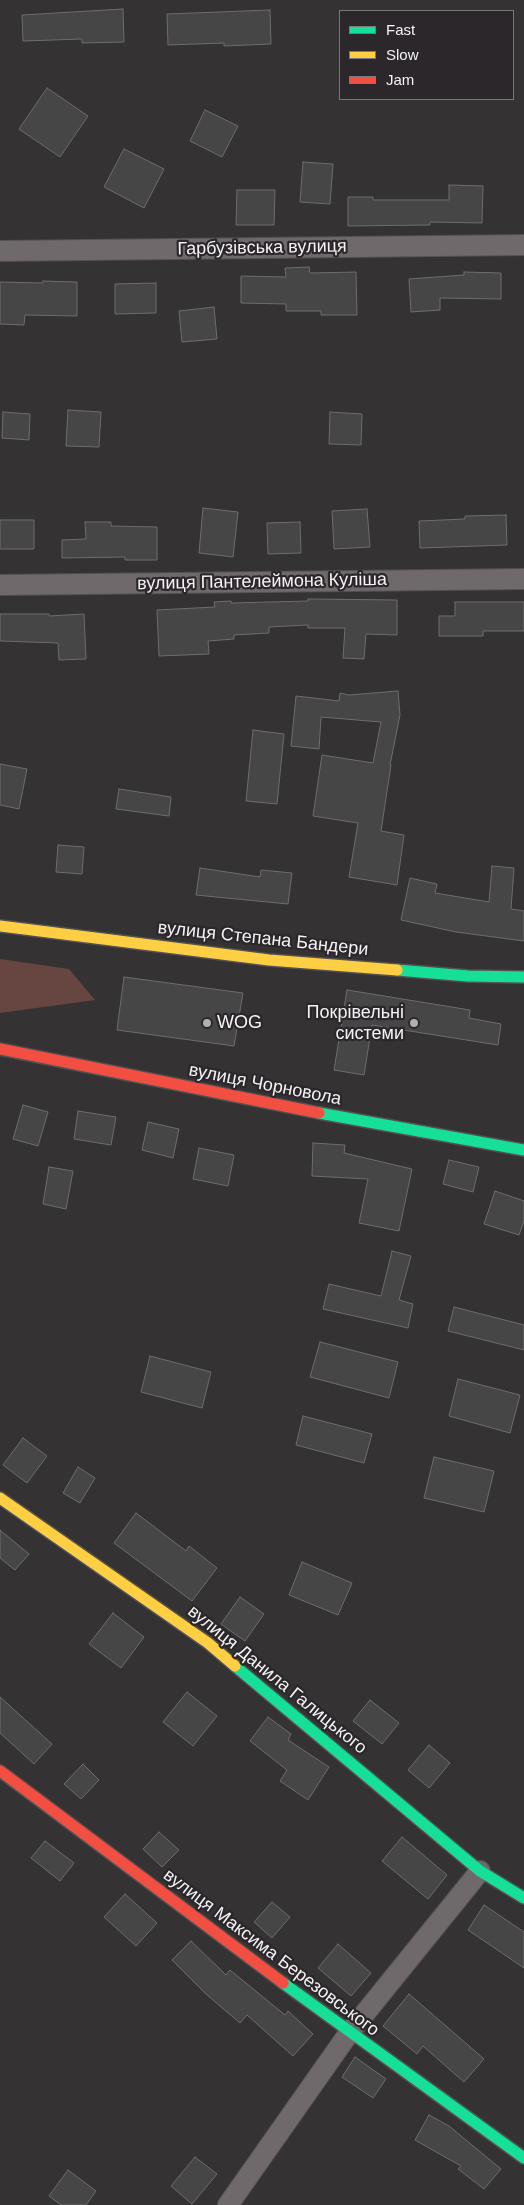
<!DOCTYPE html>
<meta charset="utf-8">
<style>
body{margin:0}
#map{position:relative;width:524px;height:2205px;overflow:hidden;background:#343233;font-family:Arial,sans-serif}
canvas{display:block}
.legend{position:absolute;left:339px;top:10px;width:175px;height:90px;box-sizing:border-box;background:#2b272a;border:1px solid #7b787b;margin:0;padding:6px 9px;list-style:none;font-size:15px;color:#f4f2f4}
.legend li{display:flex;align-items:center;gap:10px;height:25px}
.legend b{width:25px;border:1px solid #7b787b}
</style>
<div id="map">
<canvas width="524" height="2205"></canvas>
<ul class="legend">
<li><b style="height:6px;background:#16e098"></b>Fast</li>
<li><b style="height:6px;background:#ffcf43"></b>Slow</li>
<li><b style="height:6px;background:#f24e42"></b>Jam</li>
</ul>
</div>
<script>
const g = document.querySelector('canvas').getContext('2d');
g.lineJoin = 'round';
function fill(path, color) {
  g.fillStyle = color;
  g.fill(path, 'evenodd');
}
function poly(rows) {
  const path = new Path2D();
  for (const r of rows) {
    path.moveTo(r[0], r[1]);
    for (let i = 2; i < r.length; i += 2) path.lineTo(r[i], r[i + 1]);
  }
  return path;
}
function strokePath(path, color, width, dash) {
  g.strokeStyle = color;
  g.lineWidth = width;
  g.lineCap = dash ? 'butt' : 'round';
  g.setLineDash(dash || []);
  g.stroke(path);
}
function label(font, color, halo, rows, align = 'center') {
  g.font = font + ' Arial,sans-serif';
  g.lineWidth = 4.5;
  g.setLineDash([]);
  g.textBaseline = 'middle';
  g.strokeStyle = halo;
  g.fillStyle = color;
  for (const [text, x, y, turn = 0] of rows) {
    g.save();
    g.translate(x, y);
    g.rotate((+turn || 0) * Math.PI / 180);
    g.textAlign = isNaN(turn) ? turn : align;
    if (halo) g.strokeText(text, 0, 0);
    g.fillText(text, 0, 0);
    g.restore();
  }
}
const green = poly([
 [0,959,69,969,95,1000,0,1013]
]);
const building = poly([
 [123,9,124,42,82,43,82,39,23,41,22,15,123,9],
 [270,10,271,44,224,46,224,43,168,45,167,14,270,10],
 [47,88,88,116,60,157,19,129,47,88],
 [205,110,238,126,222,157,190,141,205,110],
 [124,149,164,169,144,208,104,187,124,149],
 [303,162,333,164,330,204,300,202,303,162],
 [449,185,483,186,482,223,430,222,430,225,348,226,348,197,373,197,373,200,449,200,449,185],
 [237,190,275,190,274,225,236,225,237,190],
 [309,267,310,273,356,272,357,315,321,315,321,311,286,311,286,304,241,303,241,276,286,277,285,268,309,267],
 [464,272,501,273,501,299,440,298,440,310,411,312,409,279,464,275,464,272],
 [43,281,77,282,77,316,25,315,24,325,0,324,0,282,43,283,43,281],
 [156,283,156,313,115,314,115,284,156,283],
 [214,307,217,339,182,342,179,311,214,307],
 [68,410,101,412,99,447,66,446,68,410],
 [3,412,30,414,29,440,2,438,3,412],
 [330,412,362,414,361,445,329,444,330,412],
 [203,508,238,512,233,557,199,553,203,508],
 [367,509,370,547,334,549,332,511,367,509],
 [506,515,507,545,420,548,419,521,465,519,465,516,506,515],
 [0,520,34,520,34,549,0,549,0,520],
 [85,522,111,522,111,526,157,527,157,560,125,560,125,557,62,558,62,540,86,539,85,522],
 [300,522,301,553,268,554,267,523,300,522],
 [308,599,397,600,397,635,366,634,364,659,343,658,345,628,308,628,308,625,269,627,269,633,234,635,234,639,208,641,209,654,159,656,157,610,215,607,214,602,231,601,231,603,308,601,308,599],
 [455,602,524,602,524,631,483,631,483,636,439,636,439,616,455,616,455,602],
 [0,614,49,614,49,616,84,614,86,659,59,660,58,643,0,641,0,614],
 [398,691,400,715,390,765,391,765,381,831,404,835,397,885,349,877,358,823,313,816,322,755,373,763,381,722,321,717,319,749,291,746,296,696,339,701,340,693,349,695,398,691],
 [253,730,284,734,277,804,246,801,253,730],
 [0,764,27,769,19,809,0,805,0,764],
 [119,789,171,797,169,816,116,809,119,789],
 [58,845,84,847,82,874,56,872,58,845],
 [492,866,514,868,511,909,524,911,524,941,456,932,401,920,410,878,437,884,435,893,489,902,492,866],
 [200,868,260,877,261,870,292,873,288,904,196,895,200,868],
 [124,977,243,993,234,1046,117,1030,124,977],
 [347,990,470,1010,469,1018,501,1024,498,1045,372,1025,364,1075,334,1070,347,990],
 [23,1105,48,1112,38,1146,13,1139,23,1105],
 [78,1111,116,1117,111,1145,74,1139,78,1111],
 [148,1122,179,1129,173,1158,142,1150,148,1122],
 [313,1143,345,1145,344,1153,412,1169,399,1231,359,1223,368,1179,312,1176,313,1143],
 [199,1148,234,1155,228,1186,193,1179,199,1148],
 [449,1160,479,1167,473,1192,443,1184,449,1160],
 [49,1167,73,1171,66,1209,43,1204,49,1167],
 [495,1191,524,1201,524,1221,519,1235,484,1224,495,1191],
 [392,1251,411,1256,399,1300,413,1304,408,1328,323,1309,329,1284,381,1296,392,1251],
 [454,1307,524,1325,524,1350,448,1331,454,1307],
 [320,1342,398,1362,389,1398,310,1377,320,1342],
 [150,1356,211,1372,202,1408,141,1392,150,1356],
 [458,1379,520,1395,510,1433,449,1416,458,1379],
 [303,1416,372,1434,364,1463,296,1445,303,1416],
 [23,1438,47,1456,27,1483,3,1465,23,1438],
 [434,1457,494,1471,484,1512,424,1498,434,1457],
 [78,1467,95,1478,80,1503,63,1493,78,1467],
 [136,1513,186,1551,189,1546,217,1568,192,1601,114,1543,136,1513],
 [0,1530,29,1554,15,1570,0,1558,0,1530],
 [302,1562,352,1583,338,1615,289,1595,302,1562],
 [240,1597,264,1614,245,1641,221,1624,240,1597],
 [113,1613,144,1637,121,1668,89,1644,113,1613],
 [187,1692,217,1716,193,1746,163,1722,187,1692],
 [0,1697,52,1744,34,1764,0,1733,0,1697],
 [370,1700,399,1723,382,1744,353,1721,370,1700],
 [268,1717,291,1734,288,1740,329,1767,308,1800,280,1781,287,1770,250,1741,268,1717],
 [429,1745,450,1763,429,1788,408,1770,429,1745],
 [83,1764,99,1780,81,1799,64,1784,83,1764],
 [159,1832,179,1850,162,1867,143,1849,159,1832],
 [402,1837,447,1875,428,1899,382,1861,402,1837],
 [45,1841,74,1863,60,1881,31,1858,45,1841],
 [125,1894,157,1923,136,1946,104,1917,125,1894],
 [272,1902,290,1917,272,1938,254,1922,272,1902],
 [484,1905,524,1932,524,1968,468,1930,484,1905],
 [191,1941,226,1975,230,1970,285,2015,288,2011,313,2034,293,2056,247,2015,240,2023,206,1994,172,1960,191,1941],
 [338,1944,371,1973,351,1996,318,1968,338,1944],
 [409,1994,484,2059,464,2082,423,2046,417,2054,383,2026,409,1994],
 [355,2057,386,2079,373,2098,342,2077,355,2057],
 [429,2115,449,2126,501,2169,484,2189,458,2169,461,2166,415,2140,429,2115],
 [195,2157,217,2174,192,2204,171,2186,195,2157],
 [68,2170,96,2191,86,2205,61,2205,49,2196,68,2170]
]);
const street = poly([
 [0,251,524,245],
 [0,585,524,579],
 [228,2205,349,2033,480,1871]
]);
const fast = poly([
 [397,970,468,976,524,977],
 [319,1113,524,1150],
 [235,1666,480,1871,524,1898],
 [283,1983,524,2158]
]);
const slow = poly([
 [0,926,269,960,397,970],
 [0,1498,208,1643,235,1666]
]);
const jam = poly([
 [0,1049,319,1113],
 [0,1771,283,1983]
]);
const markers = [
 [207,1023,5,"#b1afb0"],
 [414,1023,5,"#b1afb0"]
];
const streetNames = [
 ["Гарбузівська вулиця",262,248,-1],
 ["вулиця Пантелеймона Куліша",262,582,-1],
 ["вулиця Степана Бандери",263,939,6],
 ["вулиця Чорновола",265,1085,11],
 ["вулиця Данила Галицького",277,1680,39],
 ["вулиця Максима Березовського",271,1953,37]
];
const poiNames = [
 ["Покрівельні",404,1013],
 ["системи",404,1034],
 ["WOG",217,1023,"left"]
];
fill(green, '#674642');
fill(building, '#474647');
strokePath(building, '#6e6d6e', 1);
strokePath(street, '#535152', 22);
strokePath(fast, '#535152', 14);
strokePath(slow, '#535152', 14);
strokePath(jam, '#535152', 14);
strokePath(street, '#70696c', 20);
strokePath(fast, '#16e098', 11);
strokePath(slow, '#ffcf43', 11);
strokePath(jam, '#f24e42', 11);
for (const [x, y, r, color] of markers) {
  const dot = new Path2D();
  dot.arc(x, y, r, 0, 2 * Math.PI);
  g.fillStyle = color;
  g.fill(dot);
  strokePath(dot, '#2b272a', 2);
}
label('18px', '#f4f2f4', '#2b272a', streetNames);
label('18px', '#f4f2f4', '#2b272a', poiNames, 'right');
</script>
